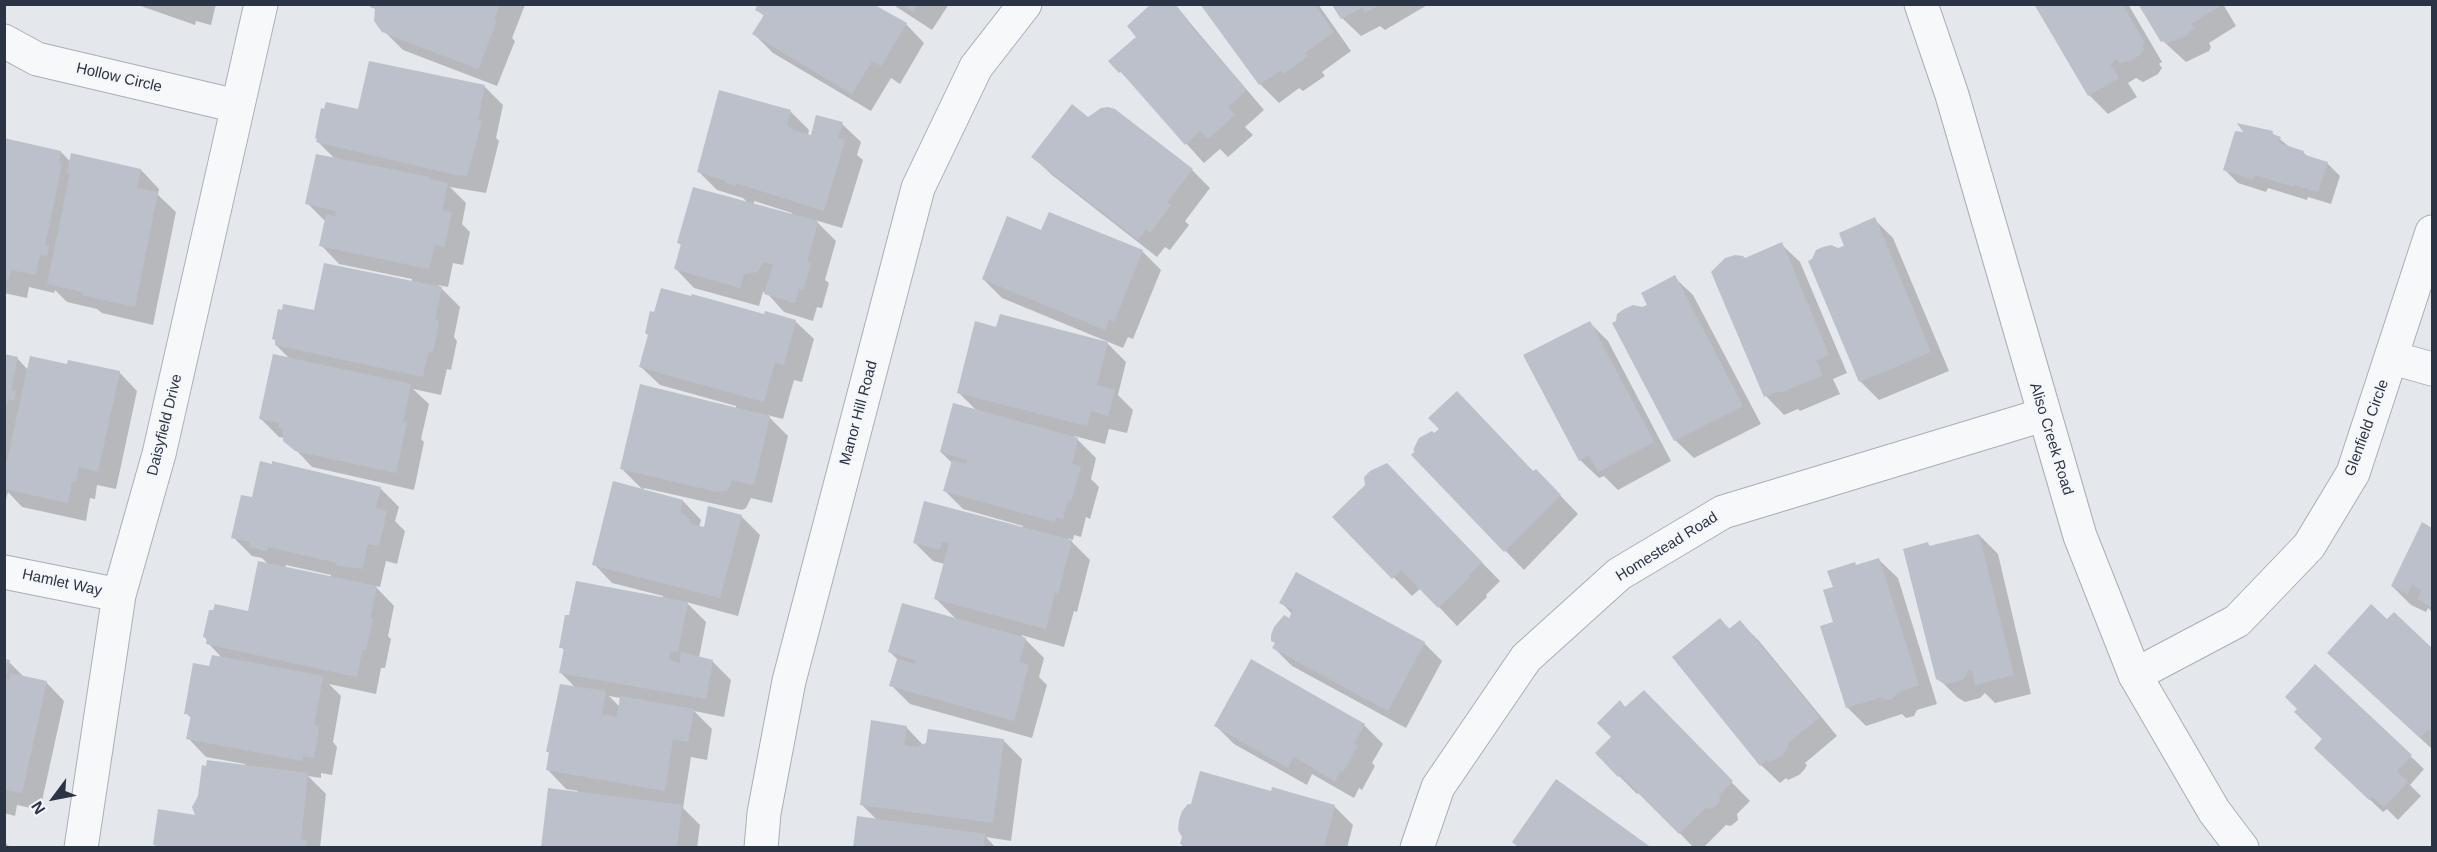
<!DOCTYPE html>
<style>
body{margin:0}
#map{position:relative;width:2437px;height:852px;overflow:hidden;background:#e4e7ec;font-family:Helvetica,sans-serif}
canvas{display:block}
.frame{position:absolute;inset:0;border:6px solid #2b3445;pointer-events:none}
.north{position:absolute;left:24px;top:768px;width:60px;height:60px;-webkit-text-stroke:4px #f4f6f9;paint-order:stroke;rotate:238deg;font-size:16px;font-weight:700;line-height:24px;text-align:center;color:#2b3445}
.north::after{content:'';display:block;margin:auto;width:21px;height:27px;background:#2b3445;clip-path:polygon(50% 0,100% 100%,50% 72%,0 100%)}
</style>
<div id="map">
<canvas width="2437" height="852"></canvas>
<div class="frame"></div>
<div class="north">N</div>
</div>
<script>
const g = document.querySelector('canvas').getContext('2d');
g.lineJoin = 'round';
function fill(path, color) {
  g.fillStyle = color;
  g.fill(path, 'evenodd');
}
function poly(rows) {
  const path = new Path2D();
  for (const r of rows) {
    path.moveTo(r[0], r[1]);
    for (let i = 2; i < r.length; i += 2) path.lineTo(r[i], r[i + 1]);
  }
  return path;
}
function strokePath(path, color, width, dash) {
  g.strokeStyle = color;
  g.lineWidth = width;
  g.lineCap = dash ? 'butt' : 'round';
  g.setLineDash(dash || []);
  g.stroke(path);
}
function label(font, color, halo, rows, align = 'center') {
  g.font = font + ' Helvetica,sans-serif';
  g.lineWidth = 4.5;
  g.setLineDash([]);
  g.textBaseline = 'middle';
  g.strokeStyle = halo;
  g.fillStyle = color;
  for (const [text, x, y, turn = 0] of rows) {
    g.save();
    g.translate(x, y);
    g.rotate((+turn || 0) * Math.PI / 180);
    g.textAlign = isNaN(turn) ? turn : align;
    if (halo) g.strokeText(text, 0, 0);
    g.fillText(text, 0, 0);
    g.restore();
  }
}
const shadow = poly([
 [135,4,216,4,211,25,196,21,195,25],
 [371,4,525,5,512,38,515,41,497,86,403,50,384,31,376,11],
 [892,4,949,4,932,30],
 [1174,4,1264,110,1245,127,1253,135,1228,157,1220,149,1204,163,1111,61],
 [1202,4,1318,4,1351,51,1322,72,1325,76,1303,91,1299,88,1279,103,1260,84],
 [1334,4,1429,4,1385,30,1380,26,1361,36,1342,18],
 [2035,4,2128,4,2162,62,2159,64,2162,68,2158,74,2143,82,2136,78,2128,83,2137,97,2108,114,2089,95],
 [2140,4,2223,4,2236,26,2209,43,2211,47,2209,51,2186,62,2163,41],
 [757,9,906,24,924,43,900,84,891,78,871,111,773,53,754,34,765,17],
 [370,63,485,87,503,105,496,138,499,141,486,193,450,187,466,203,462,224,470,232,463,265,453,263,448,287,438,285,460,307,454,337,457,341,451,370,447,369,441,395,413,389,429,404,421,439,424,442,414,490,312,467,285,438,279,437,261,419,291,360,276,345,315,312,412,282,412,279,339,264,321,245,326,222,307,203,335,159,318,142,359,111],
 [790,111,809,130,808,135,812,136,842,124,861,142,857,155,863,160,842,228,815,220,836,241,825,280,829,283,822,308,817,307,813,321,784,312,766,292,763,292,759,306,694,288,676,269,682,246,679,243,748,203,743,198,717,190,699,172],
 [754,201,792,213,791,215,754,205],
 [1088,119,1192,170,1210,188,1185,221,1189,225,1170,250,1165,247,1157,257,1052,175,1033,157],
 [2272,133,2291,148,2303,152,2308,157,2327,163,2340,176,2331,204,2308,197,2307,200,2268,188,2266,192,2238,183,2225,170],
 [4,140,61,152,71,162,141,170,159,189,158,195,176,212,153,325,102,313,97,309,67,302,55,290,54,293,29,287,27,298,4,293],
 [1874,219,1893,238,1949,371,1879,400,1860,381,1846,246],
 [1042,232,1142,251,1161,270,1133,339,1128,337,1123,348,1002,298,983,279],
 [1781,244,1800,262,1847,373,1833,379,1840,394,1800,411,1798,409,1784,415,1766,396,1745,260],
 [1674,277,1693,295,1761,424,1694,458,1675,440,1642,309,1650,305],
 [765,316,795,321,814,339,802,382,794,380,783,419,767,415,788,436,772,503,751,498,746,508,742,510,644,488,643,490,622,469,736,409,736,406,660,385,641,367],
 [1590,323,1608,341,1671,461,1618,490,1604,476,1599,478,1580,460],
 [997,329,1107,343,1126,362,1118,395,1133,410,1127,433,1109,429,1105,444,1074,436,1096,458,1091,479,1099,487,1090,519,1086,517,1081,537,1074,535,1073,540,1068,538,1090,560,1077,612,1074,611,1064,647,1021,635,1044,658,1039,677,1047,685,1032,738,910,704,891,685,898,660,889,651,957,620,936,599,945,564,933,561,914,542,1022,529,1023,526,963,509,945,491,952,463,941,452,978,412,959,393],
 [4,355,17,358,28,370,68,366,119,372,137,391,116,489,97,485,95,499,90,498,86,521,22,507,8,492,4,506],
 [1441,429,1533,473,1554,489,1578,514,1524,570,1413,455],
 [1405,484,1500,581,1486,595,1487,597,1457,626,1421,588,1412,596,1334,517],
 [380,488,399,507,395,521,405,531,397,564,386,561,380,587,375,586,394,606,388,636,391,639,385,668,381,668,376,694,329,684,341,696,333,742,337,747,332,775,321,773,321,778,308,776,326,794,320,848,158,848,155,844,198,816,245,767,245,764,206,757,188,738,192,719,186,713,211,668,223,659,208,643,205,637,249,613,269,565,262,558,252,556,233,537,253,499],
 [286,565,331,575,330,578,285,568],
 [683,501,701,520,699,527,705,529,741,516,760,535,738,616,686,602,706,622,699,658,713,662,731,680,724,717,694,711,712,729,707,760,691,757,683,808,700,825,697,848,542,848,578,791,566,789,548,770,550,754,548,751,576,688,561,673,565,651,561,647,662,599,663,596,612,583,594,564],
 [609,696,621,698,620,707],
 [2422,524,2432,529,2432,612,2428,608,2426,612,2411,605,2392,586],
 [1979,535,1998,554,2031,694,1995,703,1985,693,1980,698,1965,702,1957,697,1938,678,1928,544,1931,547],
 [1879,560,1898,578,1937,704,1917,710,1914,716,1906,718,1902,714,1866,726,1847,707,1835,623,1834,588],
 [1281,602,1424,643,1442,661,1406,728,1292,666,1274,648,1292,614],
 [2394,614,2432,650,2432,749,2348,671],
 [1720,620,1731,630,1740,622,1759,641,1837,736,1805,763,1807,765,1804,770,1799,775,1788,780,1786,778,1780,783,1761,765],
 [4,661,9,662,25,678,46,682,64,701,40,810,17,805,15,816,4,813],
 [1252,661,1364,725,1383,744,1372,763,1375,766,1362,790,1359,788,1354,798,1312,774,1307,785,1234,744,1216,726],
 [2316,666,2424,769,2410,785,2421,796,2398,820,2387,809,2383,812,2329,761,2324,739],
 [1643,692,1750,801,1737,814,1738,820,1731,826,1726,825,1703,848,1694,848,1640,792,1637,794,1619,776,1613,737,1626,709],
 [906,727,924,746,1003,740,1022,759,1011,841,986,837,996,848,854,848,878,821,861,804],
 [1272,793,1334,806,1353,825,1347,848,1185,848,1181,844],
 [4,841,11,848,4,848]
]);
const building = poly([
 [371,4,500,4,494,20,497,21,478,69,382,32,374,21,375,9,370,7],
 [758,4,873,4,907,23,881,66,872,61,852,94,752,34,764,15,755,10],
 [901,4,918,4,913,12],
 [1151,4,1175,4,1189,21,1188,23,1247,90,1228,107,1235,115,1208,139,1200,131,1185,145,1121,72,1119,73,1108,61,1136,37,1127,26],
 [1200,4,1314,4,1334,32,1305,53,1308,56,1283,74,1281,70,1259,85],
 [2034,4,2122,4,2145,43,2142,45,2144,49,2140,55,2130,61,2120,63,2117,59,2110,64,2119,78,2088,96],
 [2138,4,2217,4,2219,7,2191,24,2194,27,2186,36,2166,44,2164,41,2161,42],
 [1332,5,1379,5,1365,13,1362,7,1341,19],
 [369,61,485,85,478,120,482,121,467,176,456,175,316,142,317,139,315,138,321,108,324,109,326,102,358,109],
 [719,90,791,110,787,125,793,130,811,135,816,115,843,122,838,138,845,140,824,211,736,183,736,186,726,183,726,181,697,172],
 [1072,104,1088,117,1101,108,1108,107,1115,109,1193,169,1167,202,1171,205,1150,233,1146,229,1138,240,1031,157],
 [2237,123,2273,131,2272,134,2281,137,2279,143,2304,151,2302,154,2328,162,2318,192,2294,185,2294,187,2255,175,2253,180,2223,170,2235,131,2243,132],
 [4,138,61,151,59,163,62,164,45,246,49,246,47,256,40,255,36,275,11,270,9,280,4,279],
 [71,153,141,169,137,188,158,192,135,307,82,295,83,292,47,284,70,174,67,173],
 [316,154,430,177,429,179,448,183,442,210,452,212,444,247,435,245,429,269,319,246,326,214,335,216,336,211,305,204],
 [693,187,818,221,807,262,811,263,803,290,799,289,795,303,764,294,773,265,764,262,757,272,744,274,740,288,674,269,681,244,677,243],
 [1049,212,1143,250,1114,322,1109,319,1105,330,982,279,1007,216,1041,230],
 [1875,217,1931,352,1859,382,1808,261,1812,259,1816,250,1823,247,1831,245,1838,248,1844,246,1839,233],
 [1782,242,1829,355,1816,360,1823,375,1780,393,1778,391,1764,397,1711,272,1725,258,1735,255,1743,256,1745,258],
 [324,263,442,287,435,319,439,321,433,352,428,352,423,377,275,345,275,340,272,339,278,309,282,310,283,304,314,310],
 [1675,275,1743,406,1674,441,1612,323,1616,321,1617,314,1624,309,1633,305,1642,307,1647,305,1641,293],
 [661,288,691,296,692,294,764,314,765,311,796,320,784,365,775,362,764,402,639,367,648,335,645,333,650,311,654,312],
 [1000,314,1108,342,1097,385,1115,390,1108,416,1091,411,1087,426,957,393,975,321,996,327],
 [1590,321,1654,442,1598,472,1589,455,1579,461,1523,355],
 [4,354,18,357,11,390,16,391,14,401,8,399,5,410],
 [273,354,411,384,403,422,407,422,396,473,295,451,283,441,283,429,278,428,279,423,259,419],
 [30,356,67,364,68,360,120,371,98,472,79,467,76,482,72,481,68,503,4,489,4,475],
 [640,384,770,416,754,485,732,480,728,490,718,492,620,469],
 [1457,391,1533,471,1536,469,1561,495,1504,552,1411,455,1415,451,1413,450,1419,438,1432,431,1434,433,1439,429,1428,418],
 [953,403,1078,438,1072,464,1081,467,1071,501,1068,500,1063,519,1056,517,1055,522,943,491,952,460,966,464,967,460,940,452],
 [260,461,272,464,272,461,381,487,376,508,387,511,379,546,368,544,362,569,336,565,337,563,268,547,267,551,249,547,250,542,231,538,241,495,252,497],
 [1387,463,1482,562,1468,576,1470,577,1438,608,1401,570,1392,579,1332,517,1365,485,1364,477,1370,471],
 [613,481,683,500,680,513,685,515,692,524,704,527,708,506,742,515,720,598,592,565],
 [924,501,1072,540,1058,594,1055,593,1046,629,934,599,949,543,942,541,940,550,913,543],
 [2422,522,2432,528,2432,607,2417,599,2422,590,2412,585,2407,594,2391,586],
 [1979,534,2014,675,1975,685,1972,670,1966,672,1967,675,1962,680,1945,684,1936,679,1903,549,1928,542,1929,546],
 [1879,558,1919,685,1899,692,1891,700,1883,699,1882,697,1846,708,1820,626,1833,622,1823,590,1833,587,1827,571,1855,562,1856,565],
 [258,561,377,586,370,618,373,619,366,650,362,650,357,677,206,644,207,638,203,637,209,610,213,610,215,604,248,611],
 [1296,572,1425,642,1388,711,1272,648,1275,643,1271,641,1271,635,1274,627,1284,615,1289,618,1293,610,1279,603],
 [576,581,688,602,678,652,670,651,669,660,680,663,681,652,713,660,706,699,559,673,564,648,559,648,565,615,569,615],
 [902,603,1026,638,1019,662,1029,665,1014,721,889,686,897,659,915,664,916,660,888,652],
 [2371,604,2387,619,2394,612,2432,648,2432,731,2428,729,2420,738,2327,653],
 [1720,618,1729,629,1740,620,1820,717,1787,744,1789,745,1786,751,1780,757,1768,762,1767,760,1760,766,1672,657],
 [212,655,323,676,314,725,319,727,314,758,303,756,303,761,186,739,191,715,184,714,193,663,209,666],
 [4,659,10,660,6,678,9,680,10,673,47,681,22,793,4,789],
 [1251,659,1365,724,1354,744,1358,746,1343,772,1340,771,1335,781,1294,757,1288,768,1214,726],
 [2315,664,2412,755,2397,771,2408,782,2384,807,2373,797,2369,800,2314,748,2322,739,2294,712,2297,709,2285,697],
 [560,684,606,691,602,714,617,717,620,696,694,709,688,742,673,739,665,791,546,770,549,752,546,752],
 [1644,690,1733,781,1719,795,1720,801,1716,806,1709,809,1707,807,1679,834,1620,775,1618,777,1595,753,1611,737,1597,723,1620,700,1625,707],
 [871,720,907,726,904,745,916,747,926,743,928,729,1004,739,993,823,860,805],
 [207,760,308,773,301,839,307,840,306,848,172,848,153,845,158,809,195,815,192,807,198,796,202,765,206,766],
 [1200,771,1271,791,1272,787,1335,805,1324,848,1191,848,1180,844,1182,837,1178,830,1179,820,1182,811,1188,804,1191,804],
 [1556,779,1652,848,1519,848,1512,842],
 [548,788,682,805,677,848,541,848],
 [857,816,985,834,983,848,853,848]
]);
const minor = poly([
 [4,41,37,59,237,106],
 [2393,358,2432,369],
 [4,572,119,595],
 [2135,675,2237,621,2309,546,2353,473,2432,232],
 [81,848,119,595,159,454,261,4],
 [761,848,764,813,789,681,918,188,976,67,1025,4],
 [1417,848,1438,787,1526,658,1619,574,1723,512,2043,415]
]);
const tertiary = poly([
 [1921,4,1952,95,2080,536,2135,675,2214,811,2242,848]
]);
const streetNames = [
 ["Hollow Circle",119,78,13],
 ["Manor Hill Road",859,413,-75],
 ["Daisyfield Drive",165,425,-76],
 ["Glenfield Circle",2367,428,-70],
 ["Aliso Creek Road",2051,439,73],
 ["Homestead Road",1667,547,-32],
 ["Hamlet Way",62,583,12]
];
fill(shadow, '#0003');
fill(building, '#bbc0ca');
strokePath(minor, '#a9aeb7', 35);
strokePath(tertiary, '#a9aeb7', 35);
strokePath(minor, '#f7f8fa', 33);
strokePath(tertiary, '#f7f8fa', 33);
label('15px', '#2b3445', '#f4f6f9', streetNames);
</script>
